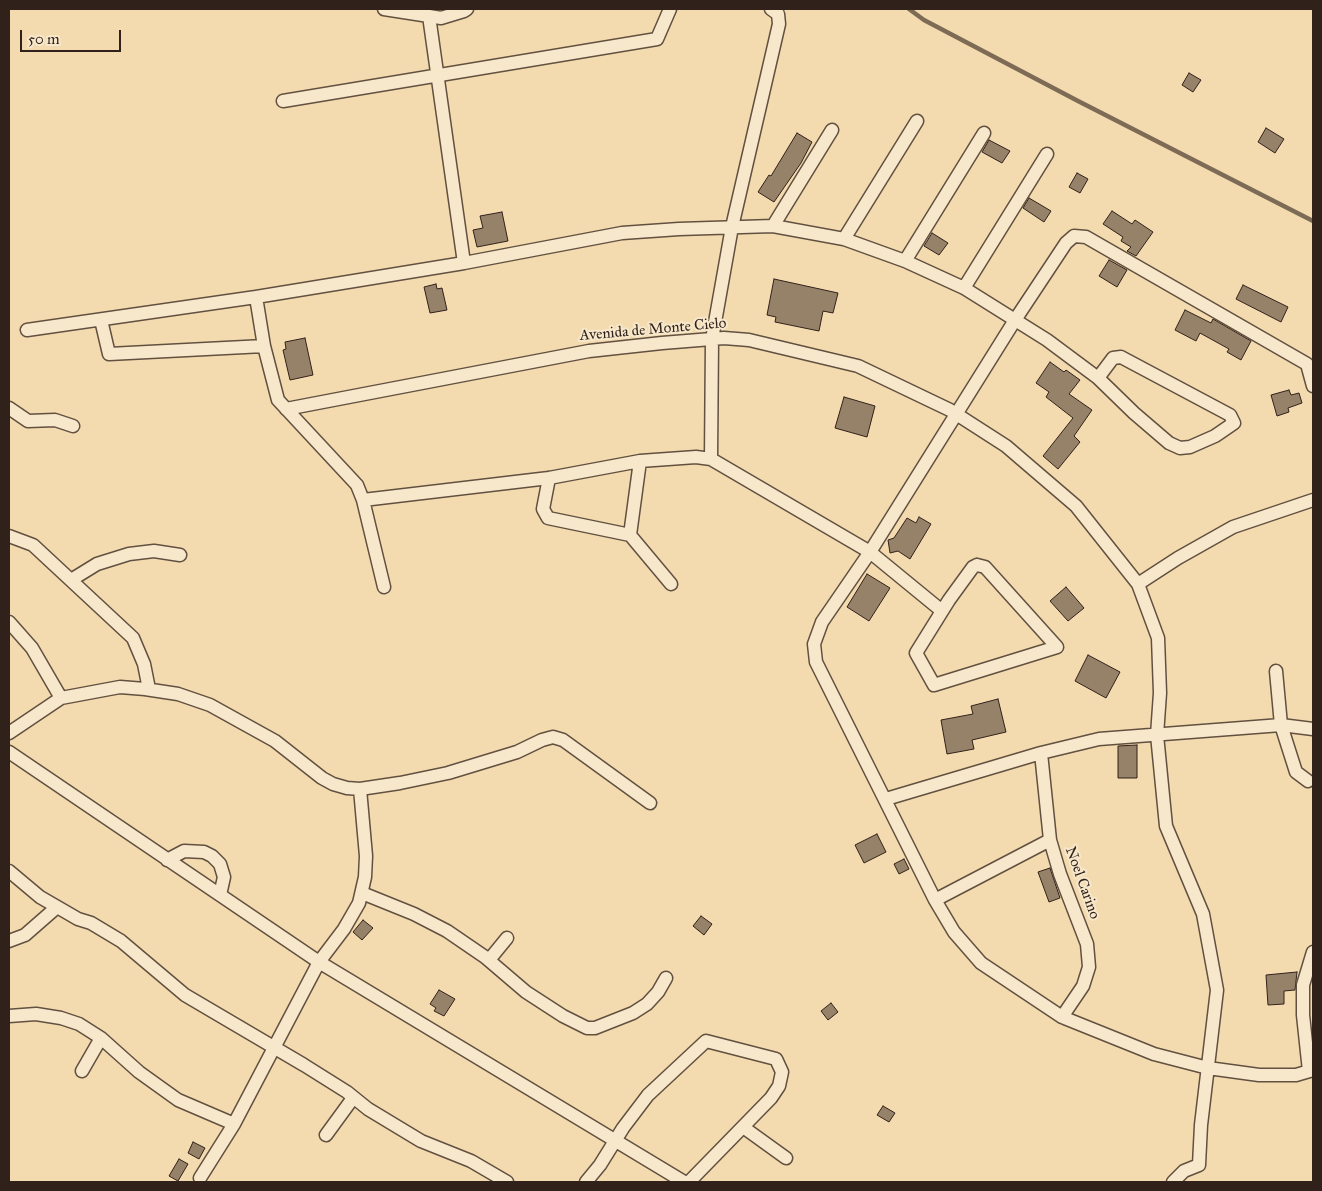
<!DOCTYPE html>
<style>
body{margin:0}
#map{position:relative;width:1322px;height:1191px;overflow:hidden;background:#f3dbaf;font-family:"IM FELL Great Primer",serif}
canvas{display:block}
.frame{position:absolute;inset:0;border:10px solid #31211b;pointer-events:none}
.scale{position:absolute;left:20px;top:30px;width:101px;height:22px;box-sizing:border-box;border:2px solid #31211b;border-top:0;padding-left:6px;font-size:15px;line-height:18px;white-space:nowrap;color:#31211b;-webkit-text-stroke:4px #f7e8cb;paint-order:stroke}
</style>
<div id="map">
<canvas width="1322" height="1191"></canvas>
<div class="frame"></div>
<div class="scale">50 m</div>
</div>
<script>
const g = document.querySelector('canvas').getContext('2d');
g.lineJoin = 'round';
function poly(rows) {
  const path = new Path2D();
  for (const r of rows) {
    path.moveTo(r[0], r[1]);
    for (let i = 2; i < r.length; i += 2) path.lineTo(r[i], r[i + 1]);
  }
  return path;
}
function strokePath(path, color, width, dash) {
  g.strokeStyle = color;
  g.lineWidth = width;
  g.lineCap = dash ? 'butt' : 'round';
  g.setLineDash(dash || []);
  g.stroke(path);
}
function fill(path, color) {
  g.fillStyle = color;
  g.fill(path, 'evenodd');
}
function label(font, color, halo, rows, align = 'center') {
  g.font = font + ' "IM FELL Great Primer",serif';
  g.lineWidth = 4;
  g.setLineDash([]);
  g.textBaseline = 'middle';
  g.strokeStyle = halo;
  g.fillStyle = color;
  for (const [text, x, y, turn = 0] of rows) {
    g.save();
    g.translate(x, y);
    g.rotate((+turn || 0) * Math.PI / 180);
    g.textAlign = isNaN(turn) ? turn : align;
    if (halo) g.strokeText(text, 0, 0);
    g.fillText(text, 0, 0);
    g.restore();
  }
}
const stream = poly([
 [909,9,924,20,1078,101,1313,221]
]);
const building = poly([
 [1189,73,1201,80,1193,92,1182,85,1189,73],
 [1266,128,1284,139,1275,153,1258,142,1266,128],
 [797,133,812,142,801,163,774,202,758,192,769,175,771,176,797,133],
 [989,140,1010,151,1002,163,982,152,989,140],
 [1077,173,1088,179,1080,193,1069,187,1077,173],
 [1029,198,1051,211,1044,222,1023,208,1029,198],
 [1112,211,1132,224,1135,220,1153,232,1136,256,1127,251,1131,247,1121,241,1123,237,1103,224,1112,211],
 [502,212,508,241,477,247,473,230,483,228,480,216,502,212],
 [932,233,948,243,939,255,924,246,932,233],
 [1109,260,1127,270,1117,287,1099,276,1109,260],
 [774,279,838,293,833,313,823,311,819,331,775,322,776,317,767,315,774,279],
 [436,284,437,289,442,288,447,310,430,313,424,287,436,284],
 [1243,285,1288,307,1281,322,1236,299,1243,285],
 [1185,310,1211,323,1213,319,1251,341,1241,360,1227,352,1229,349,1200,333,1196,341,1175,330,1185,310],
 [305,338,313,375,290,380,283,350,286,349,285,342,305,338],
 [1050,362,1064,372,1066,370,1080,380,1069,394,1092,410,1074,436,1080,442,1058,469,1043,456,1073,418,1046,397,1049,392,1036,383,1050,362],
 [1289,390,1291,395,1299,393,1302,403,1288,408,1289,412,1277,416,1271,395,1289,390],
 [844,397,875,406,867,437,835,428,844,397],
 [919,517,931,524,910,559,898,551,890,553,888,540,894,538,907,518,916,523,919,517],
 [867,574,890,588,869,621,847,607,867,574],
 [1066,587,1084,608,1068,621,1050,601,1066,587],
 [1088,655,1120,672,1106,698,1075,681,1088,655],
 [998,699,1006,732,972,740,974,749,947,754,941,720,973,714,971,706,998,699],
 [1137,745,1137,778,1118,778,1118,746,1137,745],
 [877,834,886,852,864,863,855,845,877,834],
 [904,859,909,869,899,874,894,864,904,859],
 [1050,868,1060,898,1049,902,1038,872,1050,868],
 [701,916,712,924,704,935,693,926,701,916],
 [363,920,373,928,362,940,353,932,363,920],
 [1297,972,1295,990,1284,991,1284,1004,1268,1005,1266,975,1297,972],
 [439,990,455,999,444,1016,434,1011,436,1008,430,1004,439,990],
 [831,1003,838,1012,828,1020,821,1011,831,1003],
 [883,1106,895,1113,889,1122,877,1115,883,1106],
 [193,1142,205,1148,199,1159,188,1153,193,1142],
 [179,1159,188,1164,178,1181,169,1176,179,1159]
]);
const minor = poly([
 [384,9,429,16,464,263],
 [429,16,441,18,464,11,467,9],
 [283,101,657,39,670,9],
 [773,226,832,130],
 [844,239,917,121],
 [905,261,984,133],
 [964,288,1047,154],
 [256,297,264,346,278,400,357,485,363,500,384,587],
 [101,320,109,354,264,346],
 [27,330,256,297,464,263,622,233,679,229,773,226,844,239,905,261,964,288,1047,340,1098,378],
 [1121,357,1230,415,1234,423,1215,436,1190,447,1180,448,1169,443,1134,413,1098,378,1113,358,1121,357],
 [1313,386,1307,364,1086,237,1074,236,1066,243,1015,320,870,552,822,622,814,644,816,662,935,900,954,932,981,963,1062,1017,1154,1054,1208,1068,1259,1075,1296,1075,1313,1070],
 [9,408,28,421,55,420,73,426],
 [286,409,589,351,662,343,724,338,749,340,858,366,950,410,1006,446,1076,506,1138,584,1158,638,1160,693,1157,735,1166,826,1203,914,1217,990,1201,1125,1199,1165,1184,1171,1173,1182],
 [711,459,712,339,732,227,779,24,778,14,771,9],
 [549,478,543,509,548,518,630,535,671,584],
 [363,500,549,478,640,461,696,457,711,459,870,552,942,611],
 [630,535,640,461],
 [9,536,33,545,133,638,144,664,149,689],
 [977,565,985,567,1057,647,934,685,916,653,949,600,973,567,977,565],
 [71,580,97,564,129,554,154,551,180,555],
 [1138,584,1178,558,1233,527,1313,500],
 [9,622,32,648,61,698],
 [1276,671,1281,725,1296,772,1308,781],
 [9,733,61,698,120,687,145,689,178,694,210,705,275,741,322,778,333,784,347,788,360,789,400,783,448,773,517,752,542,740,553,737,563,740,650,803],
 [9,752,319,962,684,1182],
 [1041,753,1050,840,1060,874,1087,944,1089,967,1083,986,1062,1017],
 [886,799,1041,753,1099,739,1281,725,1313,729],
 [167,860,184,851,204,852,212,856,220,864,224,877,220,895],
 [9,871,40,897,78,919,91,923,121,941,185,995,304,1065,347,1092,368,1109,421,1141,471,1161,507,1182],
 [362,893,414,914,447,931,485,957,526,992,563,1016,587,1028,595,1028,633,1013,647,1004,658,992,666,978],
 [935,900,1050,840],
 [9,941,25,935,57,907],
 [489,960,507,938],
 [9,1016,36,1014,61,1018,79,1024,101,1038,139,1072,178,1100,234,1124],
 [82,1071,101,1038],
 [1309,1071,1303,1015,1303,985,1313,952],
 [743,1127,786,1158],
 [326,1135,353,1098],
 [200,1178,234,1124,319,962,344,929,359,903,365,877,366,856,360,789],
 [586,1182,600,1165,623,1128,648,1095,706,1041,776,1059,782,1072,779,1086,771,1098,689,1182]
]);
const streetNames = [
 ["Avenida de Monte Cielo",653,330,-5],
 ["Noel Carino",1082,883,70]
];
strokePath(stream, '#7e6b56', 4.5);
fill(building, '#968268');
strokePath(building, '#31211b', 1);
strokePath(minor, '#625040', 15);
strokePath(minor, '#f7e8cb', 12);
label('15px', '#31211b', '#f7e8cb', streetNames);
</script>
